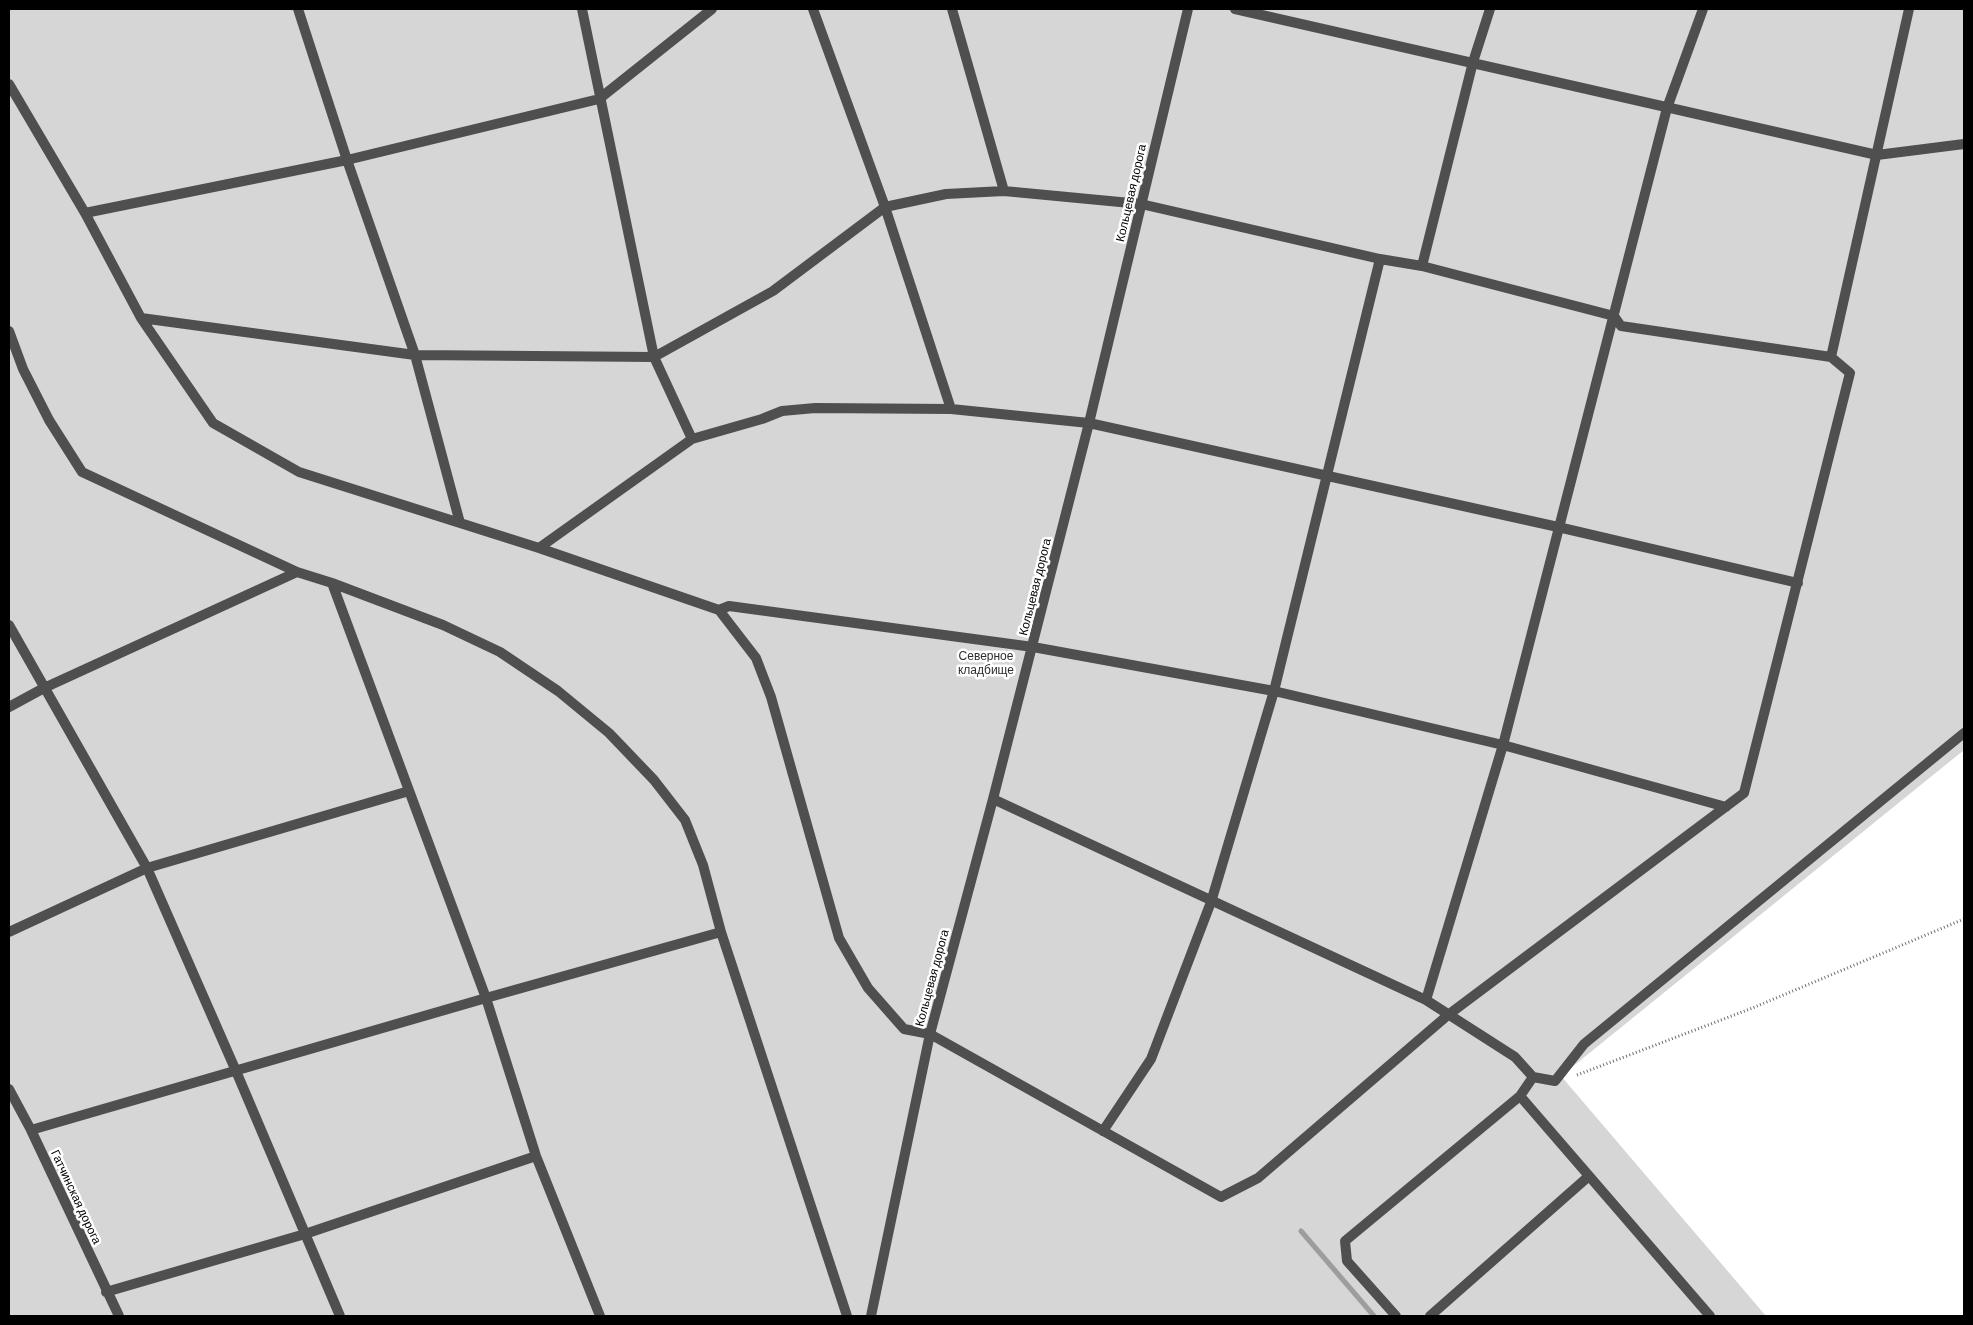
<!DOCTYPE html>
<meta charset="utf-8">
<style>
body{margin:0}
#map{position:relative;width:1973px;height:1325px;overflow:hidden;background:#fff;font-family:Barlow,sans-serif}
canvas{display:block}
.frame{position:absolute;inset:0;border:10px solid #000;pointer-events:none}
</style>
<div id="map">
<canvas width="1973" height="1325"></canvas>
<div class="frame"></div>
</div>
<script>
const g = document.querySelector('canvas').getContext('2d');
g.lineJoin = 'round';
function fill(path, color) {
  g.fillStyle = color;
  g.fill(path, 'evenodd');
}
function poly(rows) {
  const path = new Path2D();
  for (const r of rows) {
    path.moveTo(r[0], r[1]);
    for (let i = 2; i < r.length; i += 2) path.lineTo(r[i], r[i + 1]);
  }
  return path;
}
function strokePath(path, color, width, dash) {
  g.strokeStyle = color;
  g.lineWidth = width;
  g.lineCap = dash ? 'butt' : 'round';
  g.setLineDash(dash || []);
  g.stroke(path);
}
function label(font, color, halo, rows, align = 'center') {
  g.font = font + ' Barlow,sans-serif';
  g.lineWidth = 5;
  g.setLineDash([]);
  g.textBaseline = 'middle';
  g.strokeStyle = halo;
  g.fillStyle = color;
  for (const [text, x, y, turn = 0] of rows) {
    g.save();
    g.translate(x, y);
    g.rotate((+turn || 0) * Math.PI / 180);
    g.textAlign = isNaN(turn) ? turn : align;
    if (halo) g.strokeText(text, 0, 0);
    g.fillText(text, 0, 0);
    g.restore();
  }
}
const green = poly([
 [9,9,1964,9,1964,750,1561,1076,1766,1316,9,1316]
]);
const stream = poly([
 [1301,1231,1374,1316]
]);
const path = poly([
 [1577,1075,1750,1009,1964,919]
]);
const lane = poly([
 [298,9,347,160,415,355,460,523],
 [582,9,654,357,692,439],
 [813,9,885,207,951,409],
 [952,9,1004,191],
 [1235,9,1877,155,1964,144],
 [9,84,85,213,141,318,213,423,299,472,539,548,719,610,756,658,771,697,839,938,868,988,904,1029,930,1034,1221,1197,1258,1178,1448,1015,1744,793,1850,373,1831,357,1909,9],
 [85,213,347,160,599,99,712,9],
 [1422,266,1473,62,1490,9],
 [141,318,415,355,654,357,773,291,885,207,946,194,1004,191,1141,204,1380,259,1422,266,1614,316,1621,326,1831,357],
 [9,331,23,369,49,420,82,472,297,572,332,583,443,625,500,652,558,691,609,733,654,780,685,820,703,865,721,932,847,1316],
 [539,548,692,439,762,419,782,411,815,408,951,409,1089,423,1558,527,1798,583],
 [332,583,486,998,536,1156,600,1316],
 [719,610,729,606,1033,647,1274,691,1503,745,1726,807],
 [9,625,147,868,236,1071,340,1316],
 [9,707,44,688,297,572],
 [993,799,1426,1000,1515,1057,1533,1077,1520,1096,1345,1241,1347,1261,1396,1316],
 [9,932,147,868,409,791],
 [1426,1000,1503,745,1667,108,1703,9],
 [1533,1077,1555,1081,1584,1044,1964,733],
 [9,1089,31,1130,119,1316],
 [1520,1096,1710,1316],
 [31,1130,486,998,721,932],
 [1103,1131,1151,1059,1211,902,1274,691,1380,259],
 [106,1292,305,1234,536,1156],
 [871,1316,930,1034,993,799,1089,423,1188,9],
 [1430,1316,1589,1176]
]);
const streetNames = [
 ["Кольцевая дорога",1131,193,-77],
 ["Кольцевая дорога",1035,587,-76],
 ["Кольцевая дорога",932,978,-75],
 ["Гатчинская дорога",76,1197,65]
];
const parkNames = [
 ["Северное",986,656],
 ["кладбище",986,670]
];
fill(green, '#d6d6d6');
strokePath(stream, '#9d9d9d', 5);
strokePath(path, '#717171', 3, [1, 2.5]);
strokePath(lane, '#4f4f4f', 10);
label('12px', '#000', '#fff', streetNames);
label('12px', '#2d2d2d', '#fff', parkNames);
</script>
